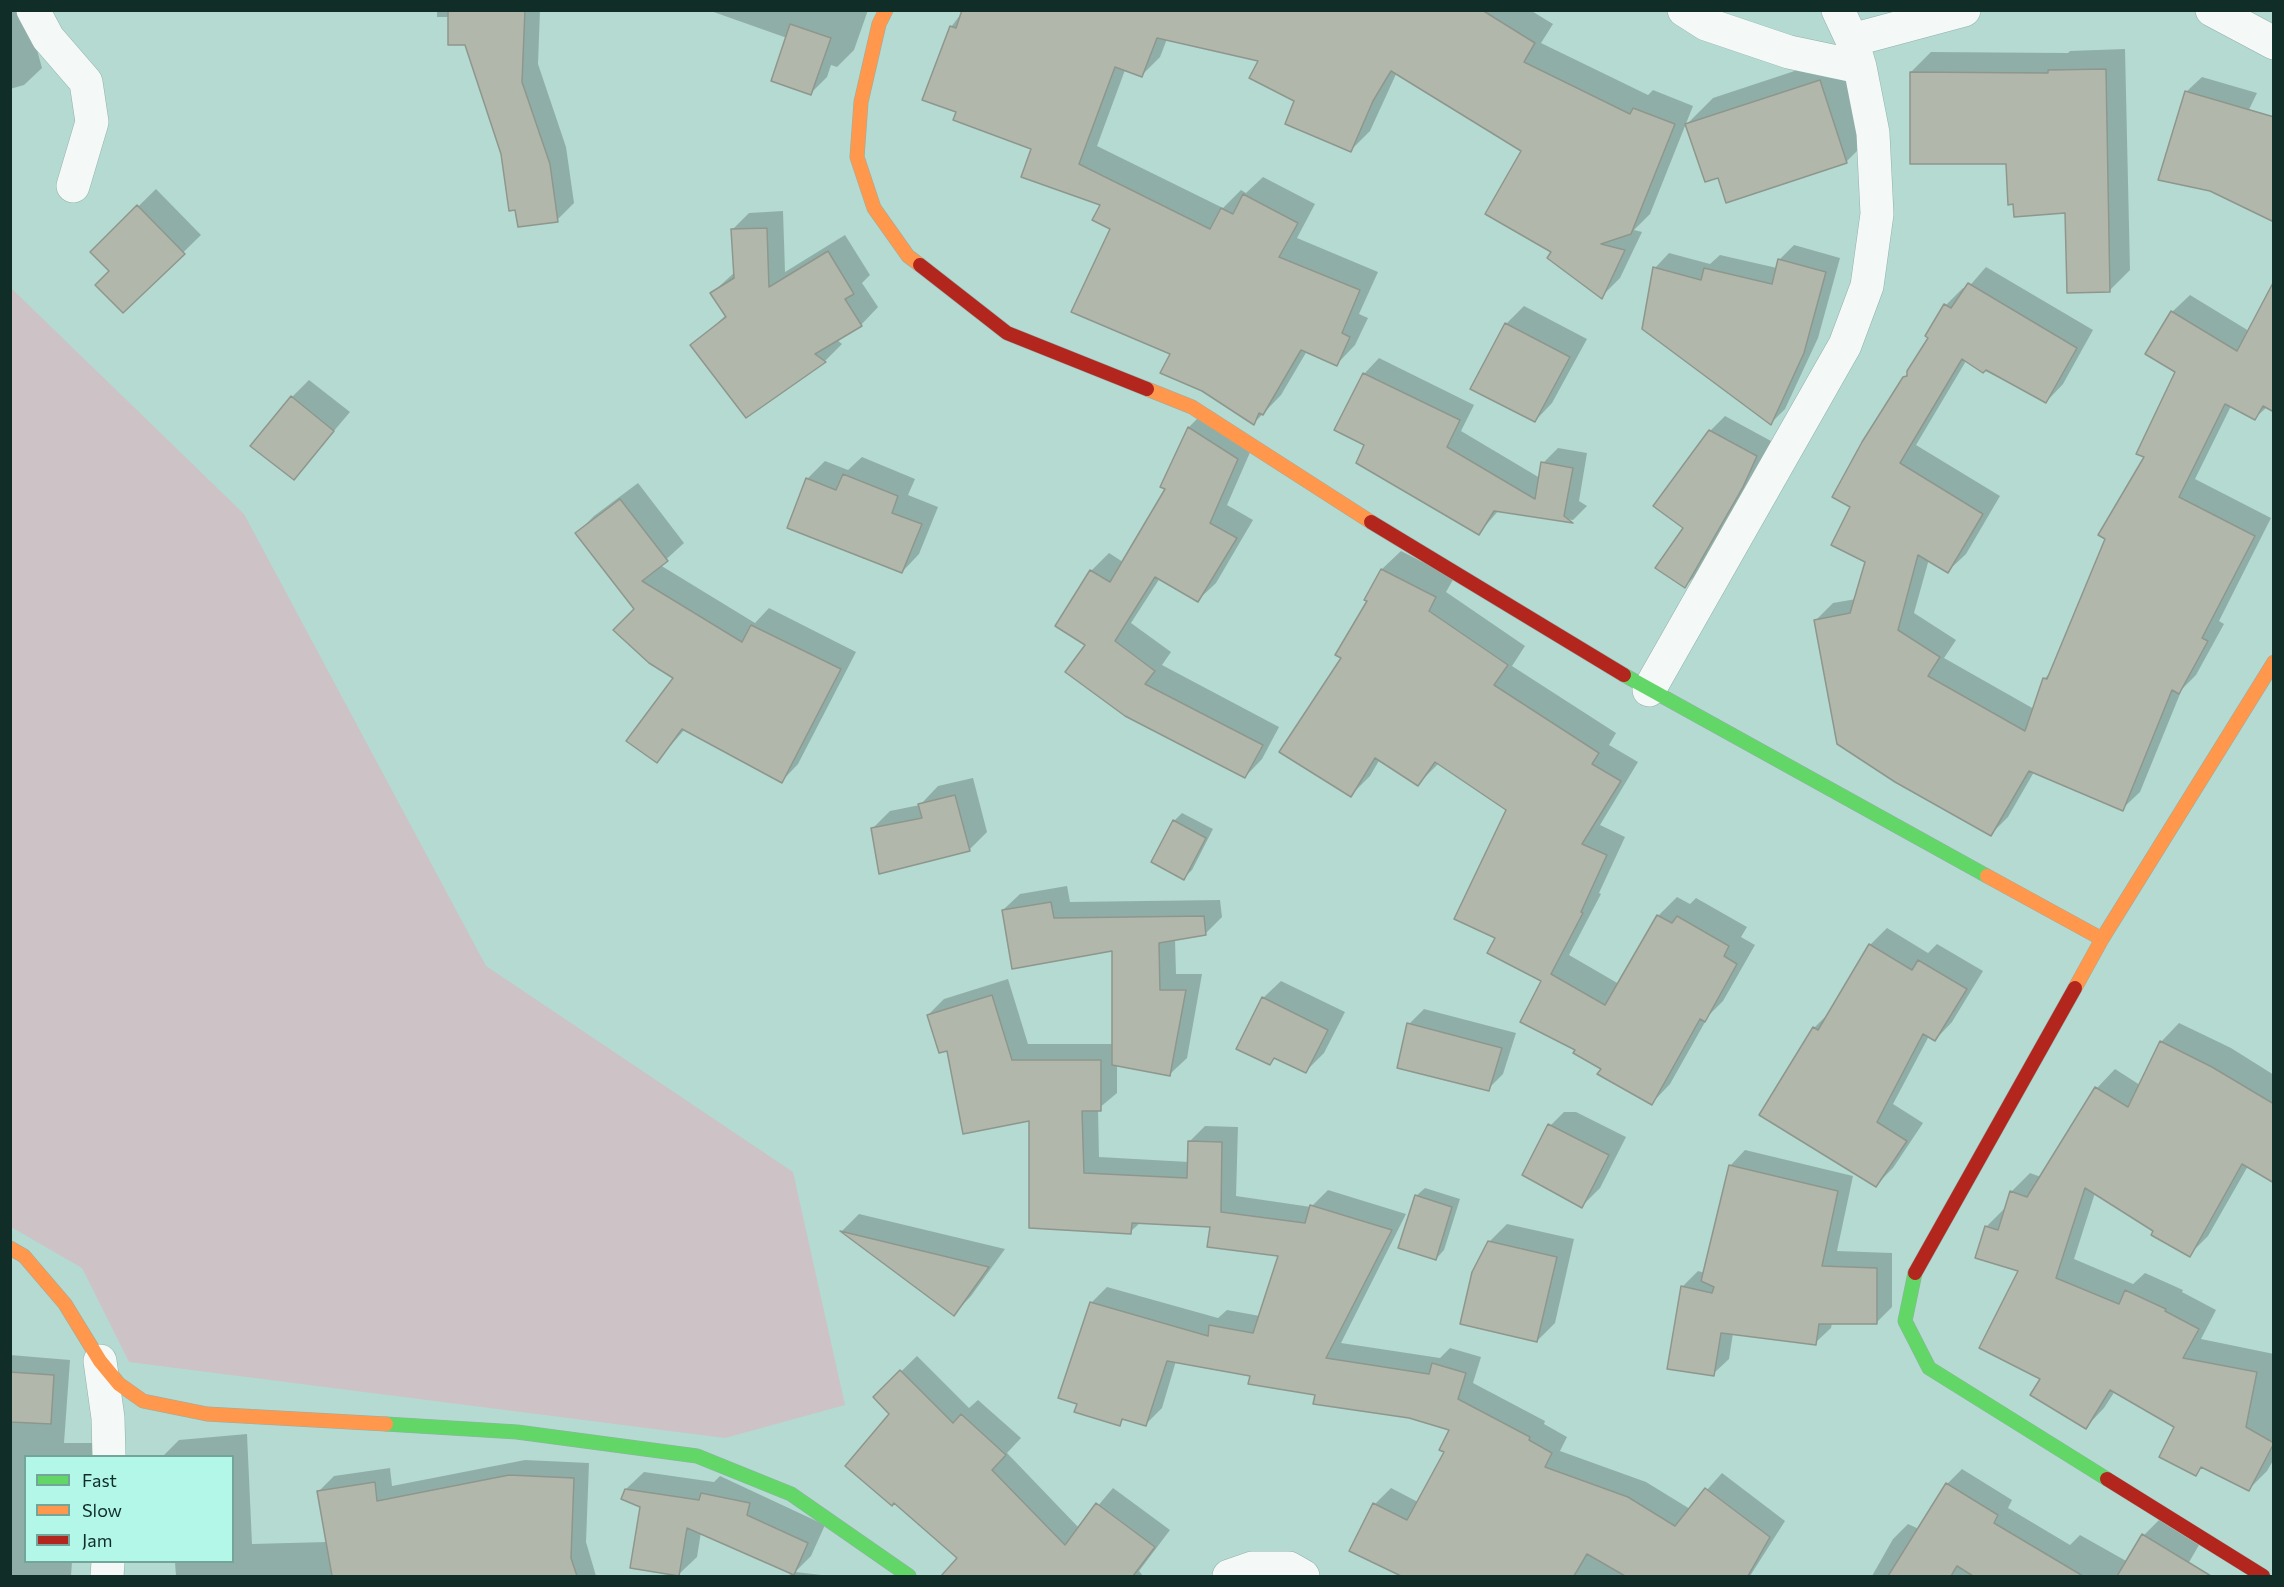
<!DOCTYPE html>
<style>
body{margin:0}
#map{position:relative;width:2284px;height:1587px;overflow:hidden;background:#b4dad2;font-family:Commissioner,sans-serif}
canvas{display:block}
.frame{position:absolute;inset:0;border:12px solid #112d28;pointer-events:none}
.legend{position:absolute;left:24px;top:1455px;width:210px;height:108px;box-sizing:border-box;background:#b2f7e8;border:2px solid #72a69b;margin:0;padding:8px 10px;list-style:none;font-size:18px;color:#112d28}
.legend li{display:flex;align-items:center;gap:12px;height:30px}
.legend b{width:30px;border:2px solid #72a69b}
</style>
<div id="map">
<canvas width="2284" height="1587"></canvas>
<div class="frame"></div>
<ul class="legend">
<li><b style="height:8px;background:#63d668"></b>Fast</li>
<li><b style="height:8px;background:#ff974d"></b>Slow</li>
<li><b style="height:8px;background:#b3261e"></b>Jam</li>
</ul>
</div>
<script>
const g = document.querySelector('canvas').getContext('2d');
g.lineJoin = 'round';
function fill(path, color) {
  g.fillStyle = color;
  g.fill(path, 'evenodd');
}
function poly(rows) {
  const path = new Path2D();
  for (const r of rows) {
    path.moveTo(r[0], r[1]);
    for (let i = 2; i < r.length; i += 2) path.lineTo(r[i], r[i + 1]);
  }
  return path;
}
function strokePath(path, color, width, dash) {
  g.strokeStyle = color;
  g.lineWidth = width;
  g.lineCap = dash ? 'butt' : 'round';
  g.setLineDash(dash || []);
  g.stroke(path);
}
const green = poly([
 [10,287,244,514,486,966,793,1172,845,1405,725,1438,129,1362,82,1268,11,1227]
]);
const shadow = poly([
 [10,10,26,10,42,68,24,85,10,89],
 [437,10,540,10,538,64,566,147,574,203,557,220,502,154,466,43,450,17,437,17],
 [708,10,868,10,854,50,837,67,831,65,827,77,811,93,787,38],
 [964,10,1530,10,1553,24,1541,43,1648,95,1653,90,1693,106,1650,214,1634,230,1642,232,1620,278,1601,297,1553,252,1523,150,1397,72,1370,131,1351,150,1296,101,1260,60,1167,39,1160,57,1141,76,1125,70,1097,146,1223,208,1241,190,1246,193,1263,177,1315,204,1297,238,1378,272,1359,314,1368,318,1355,345,1337,364,1307,351,1281,395,1254,423,1203,390,1172,353,1102,204,1033,148,958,112,951,27],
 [2125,49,2130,270,2109,291,2066,212,2007,163,1911,72,1931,52,2068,53,2070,51],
 [1846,54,1873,135,1847,161,1727,201,1719,176,1687,124,1713,98],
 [2202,77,2257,93,2243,122,2186,92],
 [156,189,201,235,123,311,111,271,92,252],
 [783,211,785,272,845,235,870,275,862,283,878,307,861,325,836,339,842,344,825,361,747,416,692,346,726,315,712,293,735,272,732,230,749,213],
 [1794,245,1840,258,1818,338,1785,409,1771,423,1655,268,1669,253,1710,264,1720,255,1777,268,1780,259],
 [1986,267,2093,330,2063,384,2046,402,1966,361,1916,445,2000,496,1966,554,1948,571,1929,559,1914,613,1956,640,1944,658,2034,709,2045,678,2052,671,2146,457,2177,372,2172,312,2190,295,2249,331,2267,407,2255,418,2231,406,2195,479,2271,518,2219,621,2224,624,2196,675,2182,689,2140,792,2122,809,2034,772,2008,817,1991,834,1816,620,1833,603,1856,599,1866,561,1852,507,1905,378,1946,305,1963,288,1966,290],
 [1524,306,1587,339,1552,403,1535,421,1506,324],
 [1379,358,1474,405,1461,431,1540,478,1543,463,1558,448,1587,453,1579,501,1587,506,1573,520,1499,510,1479,533,1366,445,1336,429,1364,374],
 [309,380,350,412,294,478,292,397],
 [1206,410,1255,441,1227,505,1253,520,1216,583,1198,600,1160,578,1131,623,1171,652,1162,665,1279,727,1262,759,1245,777,1087,645,1091,571,1109,553,1123,562,1167,489,1162,486,1189,427],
 [1725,416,1771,441,1757,471,1700,571,1685,586,1686,527,1710,431],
 [862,457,915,479,908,495,938,507,919,554,902,572,789,527,808,478,825,461,848,470],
 [638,483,684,543,660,565,755,623,769,608,856,652,798,764,782,781,685,729,657,761,675,678,636,609,577,533,594,516],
 [1401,551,1454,578,1446,592,1525,646,1512,666,1616,733,1609,745,1638,762,1600,825,1625,837,1599,893,1601,894,1569,955,1619,984,1658,916,1677,897,1690,904,1696,898,1747,927,1741,937,1755,945,1723,1001,1709,1015,1670,1084,1652,1103,1603,1068,1543,981,1497,937,1508,810,1439,763,1418,784,1380,759,1370,776,1351,795,1343,657,1382,569],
 [973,778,987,832,969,850,872,829,890,811,920,805,938,786],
 [1182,813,1213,829,1192,870,1184,878,1174,821],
 [1067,886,1070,902,1220,900,1222,917,1205,934,1175,939,1176,974,1202,974,1187,1058,1170,1074,1117,1064,1117,1093,1098,1109,1099,1157,1189,1162,1189,1142,1205,1126,1238,1127,1236,1196,1311,1207,1328,1190,1406,1214,1341,1343,1440,1358,1450,1348,1481,1357,1473,1383,1545,1421,1544,1424,1567,1437,1560,1451,1646,1482,1690,1509,1722,1473,1785,1521,1750,1576,1447,1576,1435,1570,1428,1576,1404,1576,1351,1550,1375,1504,1391,1488,1418,1502,1446,1452,1452,1429,1251,1375,1176,1361,1162,1408,1145,1425,1125,1418,1119,1424,1079,1403,1091,1303,1107,1287,1218,1318,1227,1310,1260,1316,1280,1255,1212,1225,1141,1222,1130,1232,1031,1119,928,1015,944,999,1008,979,1028,1044,1114,1044,1114,949,1003,910,1020,894],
 [1887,928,1928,953,1937,944,1983,971,1952,1022,1935,1040,1929,1036,1893,1104,1923,1123,1893,1168,1876,1185,1814,1028,1831,1011,1870,945],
 [1281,981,1345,1012,1324,1053,1306,1071,1276,1057,1270,1063,1263,998],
 [1424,1009,1516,1033,1503,1074,1488,1089,1409,1024],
 [2179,1023,2231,1048,2274,1075,2274,1175,2248,1166,2208,1236,2189,1255,2095,1193,2074,1259,2133,1284,2145,1273,2183,1290,2182,1292,2216,1310,2201,1339,2274,1354,2274,1459,2267,1471,2249,1489,2203,1466,2195,1474,2176,1426,2115,1391,2104,1408,2086,1427,2042,1378,2020,1270,1986,1227,2005,1208,2011,1192,2030,1173,2041,1177,2097,1088,2115,1069,2140,1085,2161,1042],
 [1564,1112,1576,1112,1626,1137,1600,1188,1582,1206,1546,1130],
 [1745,1150,1853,1176,1837,1251,1892,1253,1892,1307,1876,1323,1832,1323,1831,1328,1815,1343,1733,1333,1729,1359,1713,1374,1682,1287,1698,1271,1705,1273,1730,1166],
 [1425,1188,1460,1199,1444,1250,1436,1259,1416,1196],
 [859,1214,1005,1249,971,1296,954,1314,842,1231],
 [1507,1224,1574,1239,1555,1323,1537,1341,1489,1242],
 [10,1355,70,1360,64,1443,99,1443,100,1456,26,1456,26,1562,72,1562,71,1576,10,1576],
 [917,1356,969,1408,978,1400,1021,1438,1007,1453,1079,1528,1113,1488,1170,1530,1139,1571,1143,1576,944,1575,959,1558,891,1413,875,1397],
 [247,1434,252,1544,327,1542,319,1491,334,1476,390,1468,392,1486,525,1460,589,1463,586,1542,596,1576,176,1576,175,1562,232,1562,232,1456,164,1455,179,1440],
 [1962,1469,2012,1500,2008,1508,2070,1545,2080,1535,2128,1562,2144,1535,2159,1520,2199,1545,2181,1576,1979,1576,1973,1573,1971,1576,1872,1576,1893,1539,1908,1524,1919,1529,1947,1484],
 [644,1472,714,1482,720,1476,825,1525,811,1556,795,1572,831,1576,788,1576,792,1573,701,1532,697,1557,679,1574,642,1506,626,1489]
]);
const building = poly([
 [448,10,525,10,522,82,550,164,558,222,518,227,515,210,509,211,501,154,465,45,448,45,448,10],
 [962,10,1482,10,1535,43,1524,62,1630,114,1633,108,1675,124,1631,234,1601,244,1625,250,1602,299,1547,258,1551,252,1485,214,1521,151,1391,71,1373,101,1351,152,1285,124,1294,101,1249,78,1258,61,1157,38,1142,77,1115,67,1079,164,1210,229,1221,208,1233,214,1243,194,1298,223,1279,257,1360,290,1342,333,1350,337,1337,366,1301,350,1263,415,1259,413,1254,425,1202,391,1160,373,1170,354,1071,312,1110,229,1092,220,1100,205,1021,177,1031,149,953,120,956,112,922,100,950,26,956,28,962,10],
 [790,24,831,38,811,95,771,81,790,24],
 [2106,69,2110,292,2067,293,2065,213,2014,217,2013,204,2008,205,2006,164,1910,164,1910,72,2048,73,2048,70,2106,69],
 [1820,80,1847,163,1726,203,1718,178,1705,182,1685,124,1820,80],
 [2185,91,2274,117,2274,222,2210,191,2158,180,2185,91],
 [137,205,185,254,123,313,95,285,109,271,90,252,137,205],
 [767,228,769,287,828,251,854,294,845,299,862,326,815,354,826,362,746,418,690,345,726,317,710,293,734,278,731,229,767,228],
 [1778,259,1826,272,1804,353,1771,425,1642,329,1653,267,1701,280,1704,268,1772,284,1778,259],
 [2274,281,2274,412,2263,406,2255,420,2225,404,2179,497,2255,536,2202,638,2208,641,2179,694,2172,690,2123,811,2029,771,1991,836,1895,782,1837,744,1814,620,1850,613,1865,562,1831,545,1850,507,1832,497,1862,442,1903,377,1907,376,1907,371,1928,338,1925,336,1944,304,1951,308,1968,283,2077,348,2046,403,1986,370,1983,373,1962,359,1900,463,1983,514,1948,573,1918,555,1898,630,1940,657,1928,676,2025,731,2043,678,2047,679,2105,539,2098,535,2144,457,2136,454,2175,372,2145,354,2171,311,2237,351,2274,281],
 [1505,323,1570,357,1535,422,1470,389,1505,323],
 [1363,373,1460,420,1447,447,1535,499,1541,462,1573,468,1564,516,1573,523,1494,511,1479,535,1356,463,1364,445,1334,430,1363,373],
 [291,396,334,431,294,480,250,446,291,396],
 [1188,427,1238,459,1210,523,1237,538,1198,602,1155,577,1115,641,1155,671,1145,684,1263,745,1245,778,1125,716,1065,672,1085,645,1055,626,1090,570,1110,582,1165,489,1160,487,1188,427],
 [1709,430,1757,456,1743,487,1685,588,1655,568,1683,528,1653,506,1709,430],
 [843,474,898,496,892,513,922,524,902,573,787,528,806,478,836,490,843,474],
 [620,499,668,561,642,581,742,642,751,625,841,669,782,783,682,729,657,763,626,741,673,678,649,663,613,630,634,609,575,533,620,499],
 [1381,569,1436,597,1429,611,1508,665,1494,685,1599,753,1592,764,1621,781,1582,844,1607,855,1581,912,1583,913,1551,974,1605,1005,1657,915,1672,923,1677,916,1729,946,1724,956,1737,964,1705,1022,1700,1019,1652,1105,1597,1074,1601,1069,1573,1053,1575,1050,1520,1022,1541,981,1487,953,1495,938,1454,919,1506,810,1435,762,1418,786,1375,758,1351,797,1279,752,1341,658,1335,655,1367,601,1364,600,1381,569],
 [955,795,970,851,879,874,871,828,922,818,918,804,955,795],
 [1173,820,1206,838,1184,880,1151,862,1173,820],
 [1051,902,1054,918,1204,916,1206,935,1159,943,1160,990,1186,990,1170,1076,1112,1065,1112,951,1012,969,1002,910,1051,902],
 [1869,944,1912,970,1918,960,1967,989,1935,1041,1923,1034,1877,1122,1907,1141,1876,1187,1759,1115,1813,1027,1818,1030,1869,944],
 [992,995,1012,1060,1101,1060,1101,1111,1082,1111,1084,1173,1187,1178,1188,1141,1222,1142,1221,1212,1305,1223,1310,1205,1392,1230,1326,1358,1429,1374,1432,1363,1466,1373,1458,1399,1530,1437,1529,1440,1552,1453,1545,1467,1628,1497,1675,1526,1705,1488,1770,1537,1748,1576,1625,1576,1587,1554,1574,1576,1401,1576,1349,1551,1373,1503,1407,1520,1444,1452,1439,1450,1449,1430,1409,1418,1313,1404,1315,1395,1248,1384,1250,1376,1167,1361,1146,1426,1122,1419,1120,1426,1074,1412,1077,1404,1058,1398,1090,1302,1208,1336,1209,1325,1253,1333,1278,1256,1207,1247,1210,1227,1132,1223,1131,1234,1029,1228,1029,1121,963,1134,947,1051,939,1053,927,1015,992,995],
 [1262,997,1328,1030,1306,1073,1274,1058,1270,1065,1236,1049,1262,997],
 [1407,1023,1502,1048,1489,1091,1397,1068,1407,1023],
 [2160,1041,2212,1067,2274,1104,2274,1183,2242,1164,2190,1257,2151,1235,2153,1231,2085,1188,2056,1278,2119,1304,2125,1290,2166,1309,2165,1311,2199,1329,2183,1358,2257,1372,2246,1427,2274,1443,2249,1491,2201,1467,2196,1476,2159,1457,2174,1427,2110,1390,2086,1429,2030,1395,2040,1379,1979,1348,2018,1271,1975,1258,1985,1226,1998,1230,2010,1191,2027,1197,2095,1087,2128,1107,2160,1041],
 [1548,1124,1609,1155,1582,1208,1522,1175,1548,1124],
 [1729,1165,1838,1191,1822,1266,1877,1268,1877,1324,1819,1324,1816,1345,1721,1333,1714,1376,1667,1369,1681,1286,1712,1293,1714,1287,1701,1281,1729,1165],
 [1415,1195,1452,1207,1436,1260,1398,1248,1415,1195],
 [840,1231,989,1267,954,1316,840,1231],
 [1488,1241,1557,1257,1537,1342,1460,1324,1472,1272,1488,1241],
 [900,1370,953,1423,961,1414,1006,1455,992,1470,1065,1545,1096,1503,1155,1547,1133,1576,941,1576,957,1558,894,1503,892,1506,845,1466,889,1414,873,1397,900,1370],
 [10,1372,54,1375,51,1424,10,1422,10,1372],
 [509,1475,574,1478,571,1558,577,1576,332,1576,317,1491,375,1482,377,1501,509,1475],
 [1946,1483,1998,1515,1994,1523,2083,1576,1973,1576,1957,1566,1951,1576,1888,1576,1946,1483],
 [625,1489,699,1500,701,1493,750,1503,747,1515,808,1543,794,1575,687,1528,679,1576,630,1568,640,1507,621,1499,625,1489],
 [2142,1534,2211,1576,2117,1576,2142,1534]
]);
const street = poly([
 [33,10,48,38,86,82,92,122,73,186],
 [1684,10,1706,24,1789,52,1860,67],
 [2212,10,2274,43],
 [1852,40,1964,10],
 [1649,690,1845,345,1867,286,1877,214,1873,133,1860,67,1852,40,1838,10],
 [100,1361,108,1418,109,1456],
 [107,1576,108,1562],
 [1229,1576,1252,1568,1289,1568,1303,1576]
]);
const fast = poly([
 [1624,675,1987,876],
 [1915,1273,1905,1321,1929,1368,2107,1479],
 [386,1424,517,1432,697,1456,791,1494,909,1576]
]);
const slow = poly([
 [886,10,879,24,861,102,857,157,874,208,908,256,920,265],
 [1147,389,1192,407,1371,522],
 [1987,876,2102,939],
 [2075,988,2102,939,2274,662],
 [10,1248,24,1256,65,1304,100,1361,119,1384,143,1401,207,1414,386,1424]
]);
const jam = poly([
 [920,265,1007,333,1147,389],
 [1371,522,1624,675],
 [1915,1273,2075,988],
 [2107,1479,2263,1576]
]);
fill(green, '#cdc2c6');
fill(shadow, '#0003');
fill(building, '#b1b7aa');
strokePath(building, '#8e978d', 1.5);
strokePath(street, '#91afa9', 34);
strokePath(fast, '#91afa9', 15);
strokePath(slow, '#91afa9', 15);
strokePath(jam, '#91afa9', 15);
strokePath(street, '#f4f9f8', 33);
strokePath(fast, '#63d668', 14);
strokePath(slow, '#ff974d', 14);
strokePath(jam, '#b3261e', 14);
</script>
